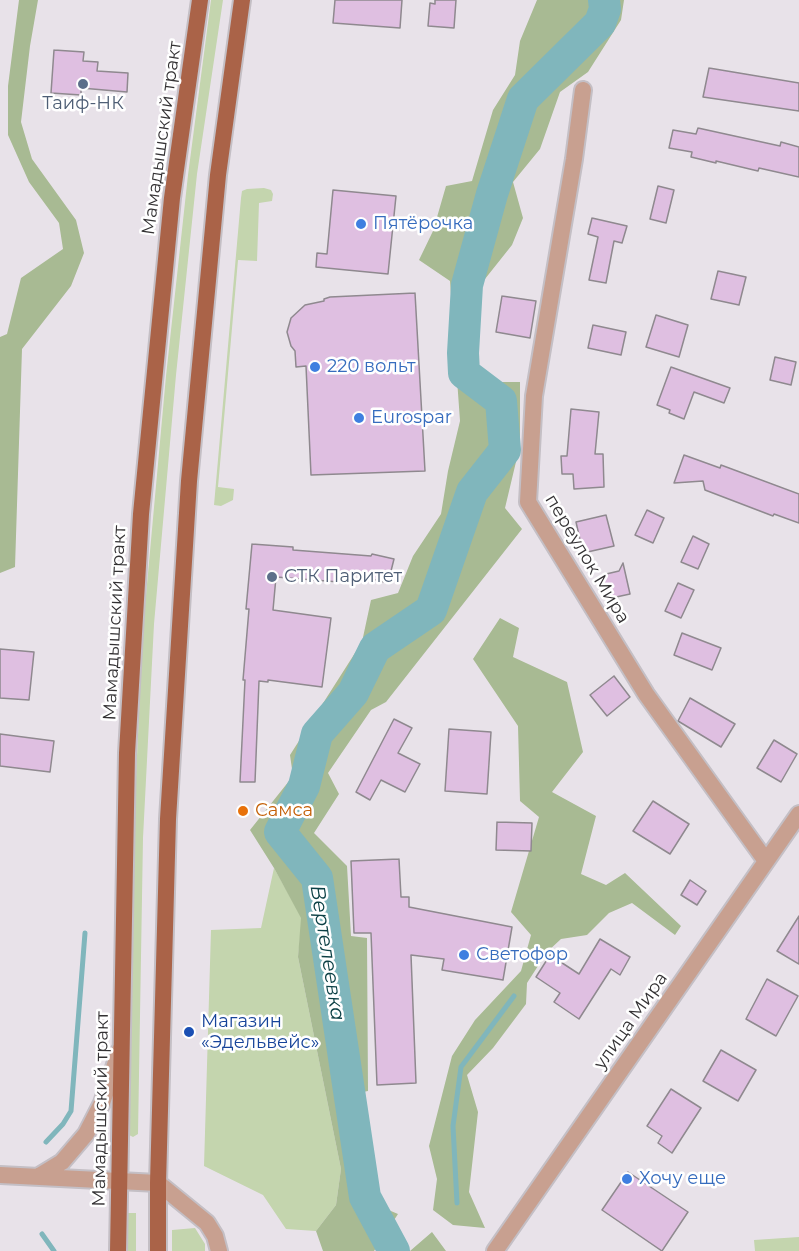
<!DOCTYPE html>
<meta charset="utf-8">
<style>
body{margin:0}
canvas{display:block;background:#e8e2e9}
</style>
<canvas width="799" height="1251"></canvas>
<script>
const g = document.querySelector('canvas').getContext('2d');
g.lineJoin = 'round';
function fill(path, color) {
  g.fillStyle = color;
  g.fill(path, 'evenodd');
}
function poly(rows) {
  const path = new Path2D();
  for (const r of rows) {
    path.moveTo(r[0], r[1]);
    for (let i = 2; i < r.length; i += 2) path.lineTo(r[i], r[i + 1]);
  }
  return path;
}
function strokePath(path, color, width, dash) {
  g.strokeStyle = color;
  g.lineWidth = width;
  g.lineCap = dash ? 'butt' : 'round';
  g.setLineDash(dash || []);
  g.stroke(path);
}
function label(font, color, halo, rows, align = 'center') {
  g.font = font + ' Montserrat,sans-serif';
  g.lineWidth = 5;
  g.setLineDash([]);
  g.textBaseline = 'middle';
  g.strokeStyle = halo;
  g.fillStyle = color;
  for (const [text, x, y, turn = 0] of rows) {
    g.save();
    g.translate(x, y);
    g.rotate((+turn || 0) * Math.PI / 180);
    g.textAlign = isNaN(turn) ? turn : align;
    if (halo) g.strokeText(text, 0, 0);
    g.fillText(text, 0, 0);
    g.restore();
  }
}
const green = poly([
 [211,0,223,0,197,174,176,375,154,624,143,838,138,1134,133,1137,127,1134,133,841,143,628,166,376,188,175],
 [264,188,271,190,273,194,272,201,259,203,257,261,238,260,218,487,234,489,233,500,221,506,214,505,241,198,242,191,247,189],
 [274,868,302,918,298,957,341,1169,336,1205,316,1231,286,1229,263,1195,204,1166,211,930,261,928],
 [128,1213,136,1213,136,1251,128,1251],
 [195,1228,205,1244,205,1251,172,1251,172,1230],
 [799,1237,799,1251,755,1251,754,1240]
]);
const forest = poly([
 [19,0,38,0,30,46,21,122,32,159,76,220,84,253,71,286,22,349,15,567,0,573,0,337,7,334,21,278,63,249,59,223,29,182,8,135,8,86],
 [537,0,624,0,621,20,588,72,560,92,540,149,513,182,523,218,512,245,481,284,472,367,494,382,520,382,520,445,505,508,522,529,386,702,371,710,328,773,339,794,314,833,347,866,351,936,367,938,368,1091,353,1094,372,1203,398,1214,374,1251,323,1251,316,1231,336,1205,341,1169,298,957,301,918,274,868,250,830,293,776,290,755,362,642,371,600,398,593,413,556,441,514,448,471,460,421,450,281,419,260,433,231,446,186,472,181,493,110,515,75,520,41],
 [500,618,519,628,513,657,567,682,583,752,552,792,596,816,581,874,606,885,625,873,681,926,675,935,632,903,609,913,587,935,561,939,547,952,527,983,526,1004,493,1048,467,1075,478,1112,469,1192,485,1228,453,1225,433,1210,437,1179,429,1146,452,1056,475,1020,521,971,531,935,511,912,539,817,520,801,518,726,473,659],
 [432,1232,446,1251,410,1251]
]);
const stream = poly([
 [46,1142,63,1124,71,1111,85,933],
 [457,1203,453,1126,461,1067,514,996],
 [42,1234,54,1251]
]);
const river = poly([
 [394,1251,365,1197,317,878,280,832,304,786,317,734,353,693,375,648,431,610,472,492,505,450,501,401,464,373,463,353,467,285,492,194,523,99,600,23,605,9,604,0]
]);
const building = poly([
 [335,0,402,0,400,28,333,23,335,0],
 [435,0,456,0,454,28,428,26,430,3,435,4,435,0],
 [54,50,84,52,83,61,98,62,97,71,128,73,127,92,81,88,81,95,51,93,54,50],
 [709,68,799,83,799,111,703,97,709,68],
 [698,128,780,146,781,142,799,147,799,177,759,168,758,171,716,161,716,163,691,157,692,152,669,148,673,130,696,134,698,128],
 [658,186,674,190,666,223,650,219,658,186],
 [333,190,396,196,388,274,316,267,317,253,327,254,333,190],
 [592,218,627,226,622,243,614,241,606,283,589,280,598,237,588,234,592,218],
 [718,271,746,277,739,305,711,299,718,271],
 [415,293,425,471,311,475,306,366,296,367,295,351,291,346,287,332,291,318,305,305,324,301,324,299,330,297,415,293],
 [502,296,536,301,530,338,496,332,502,296],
 [656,315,688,325,679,357,646,347,656,315],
 [593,325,626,332,621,355,588,348,593,325],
 [775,357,796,362,791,385,770,380,775,357],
 [671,367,730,388,724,403,694,392,684,419,669,413,670,410,657,405,671,367],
 [571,409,599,412,595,454,603,454,604,487,574,489,573,474,562,474,561,456,567,456,571,409],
 [684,455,720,468,721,465,799,494,799,523,774,514,773,516,705,490,703,481,674,483,684,455],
 [647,510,664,518,653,543,635,535,647,510],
 [606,515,614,546,583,553,576,522,606,515],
 [693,536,709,544,698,569,681,562,693,536],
 [252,544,293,547,293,550,371,556,372,554,394,559,388,583,353,574,352,583,276,577,273,610,331,618,322,687,268,680,268,682,259,681,255,782,240,782,245,680,243,680,249,609,246,609,252,544],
 [623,563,630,594,607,599,602,575,619,571,623,563],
 [678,583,694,590,681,618,665,611,678,583],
 [682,633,721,648,712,670,674,655,682,633],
 [0,649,34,652,29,700,0,698,0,649],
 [614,676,630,697,607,716,590,695,614,676],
 [690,698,735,724,721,747,678,721,690,698],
 [394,719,412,728,398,753,420,764,405,792,381,780,370,800,356,792,394,719],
 [449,729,491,732,487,794,445,791,449,729],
 [0,734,54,741,50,772,0,766,0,734],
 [774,740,797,754,781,782,757,768,774,740],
 [653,801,689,824,670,854,633,831,653,801],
 [497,822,532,823,531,851,496,850,497,822],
 [399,859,401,897,409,897,409,907,512,927,503,980,442,970,444,959,411,955,416,1083,377,1085,371,933,354,933,351,861,399,859],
 [690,880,706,891,697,905,681,895,690,880],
 [799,916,799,964,777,951,799,916],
 [600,939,630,957,620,975,611,969,579,1019,554,1002,560,993,536,977,550,955,579,974,600,939],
 [767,979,798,996,776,1036,746,1019,767,979],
 [721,1050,756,1070,738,1101,703,1081,721,1050],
 [671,1089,701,1108,672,1153,658,1143,662,1136,647,1126,671,1089],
 [628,1172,688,1212,662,1251,602,1210,628,1172]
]);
const minor = poly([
 [583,90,574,159,534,396,528,502,646,694,766,861],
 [495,1251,799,814]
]);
const tertiary = poly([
 [0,1175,158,1183,207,1223,215,1236,219,1251],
 [39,1176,62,1162,86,1134,102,1103,120,1050]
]);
const primary = poly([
 [118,1251,127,753,141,514,172,198,200,0],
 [158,1251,158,1183,168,819,189,481,218,175,242,0]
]);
const markers = [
 [83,84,6,"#5c6f8a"],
 [361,224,6,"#3f7fe0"],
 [315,367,6,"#3f7fe0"],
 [359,418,6,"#3f7fe0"],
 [272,577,6,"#5c6f8a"],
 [243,811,6,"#e8710a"],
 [464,955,6,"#3f7fe0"],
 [189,1032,6,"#1a4fb4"],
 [627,1179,6,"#3f7fe0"]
];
const serviceNames = [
 ["Таиф-НК",83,104],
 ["СТК Паритет",284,577,"left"]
];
const streetNames = [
 ["Мамадышский тракт",162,138,-82],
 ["переулок Мира",587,559,59],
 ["Мамадышский тракт",115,623,-87],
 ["улица Мира",631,1021,-55],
 ["Мамадышский тракт",101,1109,-89]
];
const shopNames = [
 ["Пятёрочка",373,224],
 ["220 вольт",327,367],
 ["Eurospar",371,418],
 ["Светофор",476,955],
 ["Хочу еще",639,1179]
];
const foodNames = [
 ["Самса",255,811]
];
const transitNames = [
 ["Магазин",201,1022],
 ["«Эдельвейс»",201,1043]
];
const waterNames = [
 ["Вертелеевка",327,953,81]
];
fill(green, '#c4d5ae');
fill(forest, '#a8ba93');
strokePath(stream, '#80b6bc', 5);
strokePath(river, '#80b6bc', 32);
fill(building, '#dfbfe1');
strokePath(building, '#8f898f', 1.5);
strokePath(minor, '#c4bfc5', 20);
strokePath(tertiary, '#c4bfc5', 20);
strokePath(primary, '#c4bfc5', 20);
strokePath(minor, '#c8a090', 16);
strokePath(tertiary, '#c8a090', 16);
strokePath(primary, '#aa6348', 16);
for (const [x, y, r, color] of markers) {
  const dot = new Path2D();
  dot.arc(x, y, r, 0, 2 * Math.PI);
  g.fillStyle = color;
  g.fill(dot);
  strokePath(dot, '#fff', 2);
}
label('18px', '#4e5e75', '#fff', serviceNames);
label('18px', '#333133', '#fff', streetNames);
label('18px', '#366cbe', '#fff', shopNames, 'left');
label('18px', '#c56008', '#fff', foodNames, 'left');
label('18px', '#164399', '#fff', transitNames, 'left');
label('italic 20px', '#0c4045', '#fff', waterNames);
</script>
